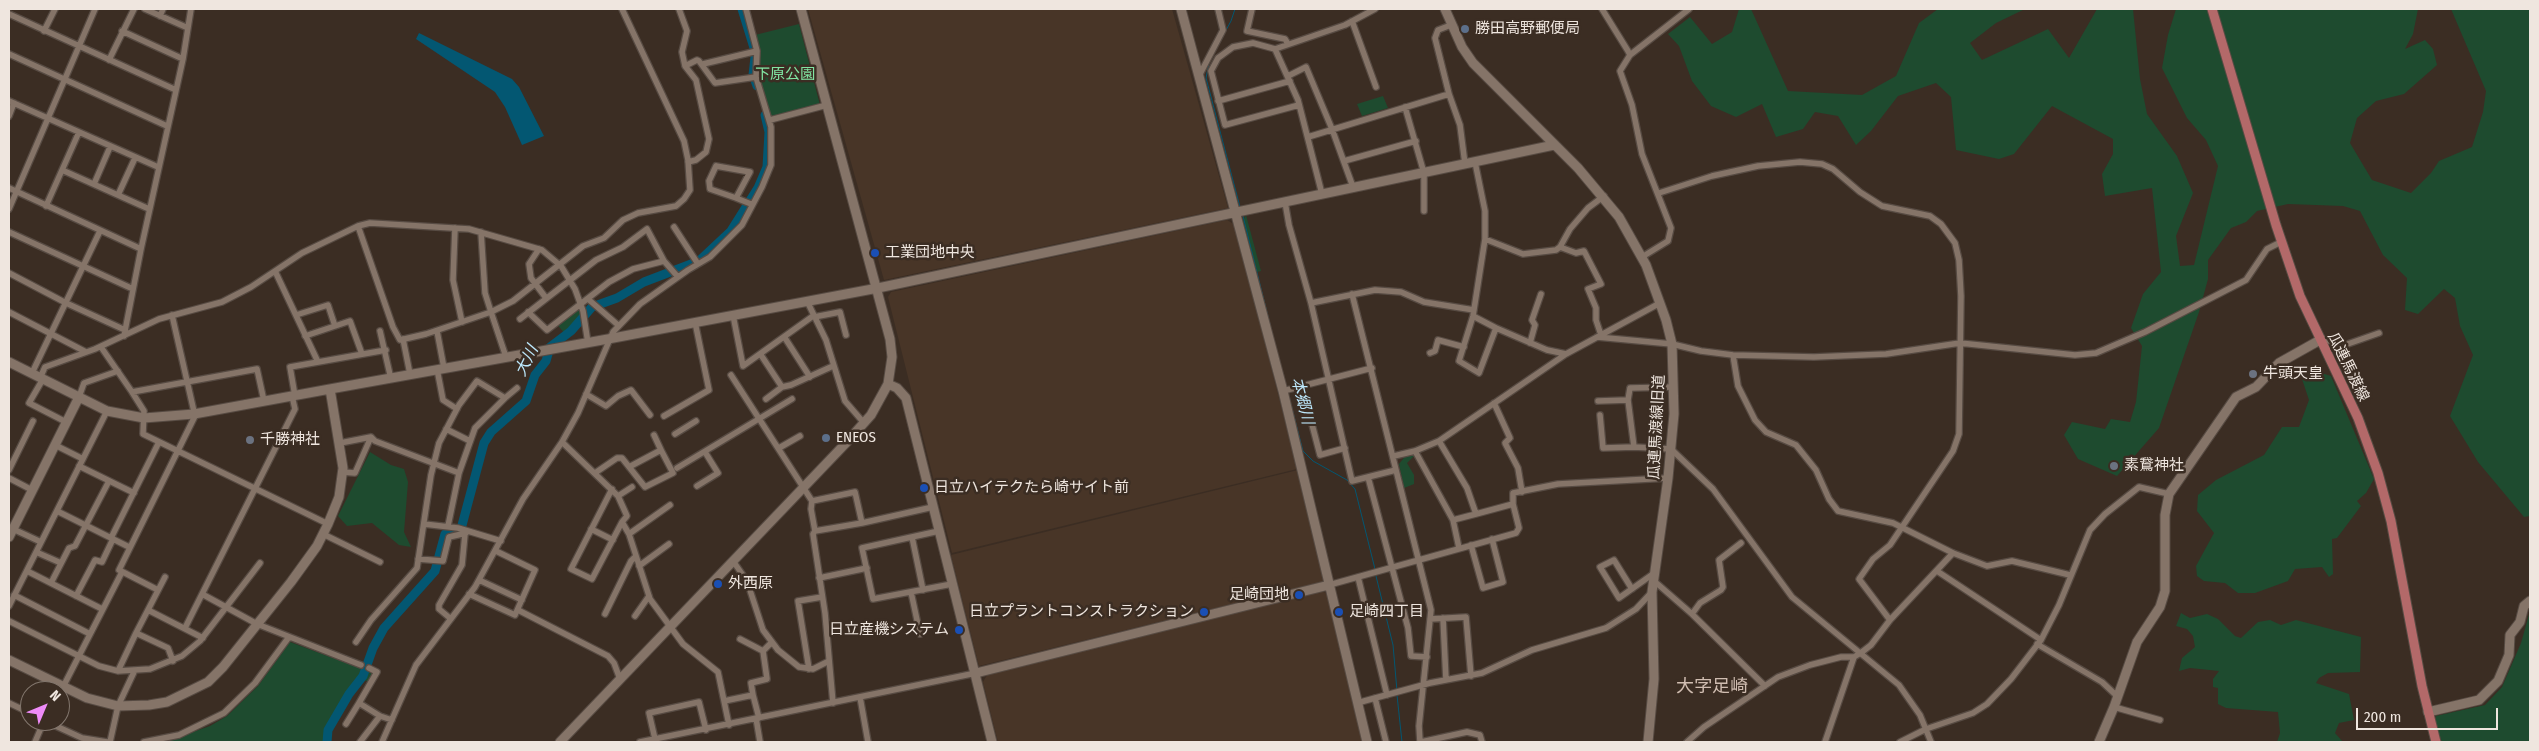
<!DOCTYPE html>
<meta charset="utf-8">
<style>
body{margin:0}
#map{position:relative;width:2539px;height:751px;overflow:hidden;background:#3b2d23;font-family:"Fira Sans Condensed",sans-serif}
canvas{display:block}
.frame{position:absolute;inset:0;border:10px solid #efe6df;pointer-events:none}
.north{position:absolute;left:20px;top:681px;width:50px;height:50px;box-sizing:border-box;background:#3b2d23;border:1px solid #83776e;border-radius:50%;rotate:45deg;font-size:14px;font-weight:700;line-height:20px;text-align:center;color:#efe6df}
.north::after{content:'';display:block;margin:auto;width:18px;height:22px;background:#ee8bf8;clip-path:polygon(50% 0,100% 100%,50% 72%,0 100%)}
.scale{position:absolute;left:2356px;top:708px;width:142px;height:22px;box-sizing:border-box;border:2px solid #efe6df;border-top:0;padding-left:6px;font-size:15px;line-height:18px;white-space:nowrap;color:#efe6df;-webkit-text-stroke:4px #3b2d23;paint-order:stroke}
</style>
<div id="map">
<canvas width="2539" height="751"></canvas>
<div class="frame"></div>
<div class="north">N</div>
<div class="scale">200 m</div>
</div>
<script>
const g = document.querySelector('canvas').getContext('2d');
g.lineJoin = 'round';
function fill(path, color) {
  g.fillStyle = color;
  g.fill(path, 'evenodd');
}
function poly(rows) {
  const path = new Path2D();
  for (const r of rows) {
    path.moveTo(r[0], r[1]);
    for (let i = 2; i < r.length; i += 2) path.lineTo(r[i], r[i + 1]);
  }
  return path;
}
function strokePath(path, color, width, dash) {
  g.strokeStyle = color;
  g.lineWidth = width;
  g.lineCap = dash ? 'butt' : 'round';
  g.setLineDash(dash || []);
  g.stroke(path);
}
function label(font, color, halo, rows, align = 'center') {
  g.font = font + ' "Fira Sans Condensed","Noto Sans JP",sans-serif';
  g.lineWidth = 5;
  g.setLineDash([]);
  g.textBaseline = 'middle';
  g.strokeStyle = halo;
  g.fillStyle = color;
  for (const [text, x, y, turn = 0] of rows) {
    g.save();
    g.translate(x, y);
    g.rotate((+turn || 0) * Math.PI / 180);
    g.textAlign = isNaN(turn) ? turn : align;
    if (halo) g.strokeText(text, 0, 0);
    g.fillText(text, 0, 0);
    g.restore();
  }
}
const built = poly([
 [808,9,1172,9,1228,208,884,280],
 [1227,220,1235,225,1297,469,952,553,888,297,891,292],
 [1298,470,1325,581,979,666,951,555],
 [1323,591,1329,596,1364,742,998,742,983,682,987,675]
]);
const green = poly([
 [1739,9,1751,9,1788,91,1862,95,1896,76,1919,23,1938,9,2025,9,1996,23,1970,43,1982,60,2048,29,2069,58,2097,9,2133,9,2140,79,2147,114,2177,156,2193,193,2176,236,2180,266,2194,265,2218,166,2206,140,2187,118,2162,68,2168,35,2176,9,2418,9,2413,34,2405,49,2425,40,2433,49,2437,65,2404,94,2376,101,2357,118,2350,143,2372,180,2411,193,2431,173,2439,161,2472,147,2483,112,2486,91,2451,9,2530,9,2530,516,2524,517,2478,462,2450,416,2473,355,2460,326,2455,298,2444,289,2418,314,2405,310,2407,278,2383,255,2360,211,2343,206,2288,204,2257,211,2246,222,2231,228,2208,260,2208,279,2199,312,2159,428,2117,476,2078,459,2064,435,2072,422,2105,429,2111,419,2130,422,2136,402,2142,346,2131,328,2143,294,2161,272,2152,188,2105,196,2102,174,2113,154,2113,139,2052,106,2014,154,1999,159,1956,150,1951,97,1936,83,1898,96,1871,131,1856,145,1838,116,1815,112,1803,129,1776,137,1762,104,1736,117,1711,106,1692,81,1679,46,1668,34,1690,17,1712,44,1732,32],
 [799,24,820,105,771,117,760,84,758,71,759,54,755,35],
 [1383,96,1388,108,1362,116,1357,104],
 [1246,215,1261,271,1257,272,1242,222],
 [576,309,580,310,582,317,565,334,556,323],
 [2315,371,2331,376,2374,479,2366,493,2357,501,2361,506,2337,538,2332,539,2333,574,2329,577,2322,567,2295,569,2288,581,2255,593,2238,593,2225,583,2204,581,2197,576,2196,566,2214,533,2197,511,2198,495,2216,480,2264,455,2282,427,2299,427,2309,400,2302,379],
 [370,452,391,465,404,469,408,482,404,532,411,547,399,545,372,523,347,526,338,516],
 [1407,454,1416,454,1407,463,1414,475,1414,484,1404,488,1399,464],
 [2530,611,2530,742,2442,742,2436,727,2436,716,2485,705,2502,687,2521,643],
 [2181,613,2190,618,2207,614,2218,619,2235,636,2241,638,2258,622,2270,620,2281,625,2296,620,2361,637,2360,672,2328,673,2319,678,2316,683,2349,694,2354,720,2339,723,2335,733,2343,742,2277,742,2280,733,2278,712,2226,708,2218,704,2218,688,2213,687,2213,679,2219,671,2190,668,2179,671,2182,658,2195,647,2193,636,2187,629,2176,626],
 [290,642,373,673,368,682,361,678,355,679,326,729,325,742,164,742,210,726,227,716,258,686]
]);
const water = poly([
 [419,33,512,79,519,87,544,136,522,145,505,107,495,92,416,39]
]);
const stream = poly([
 [1217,47,1231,21,1235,9],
 [1209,63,1206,78,1240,207],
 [1243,216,1278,357],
 [1289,397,1303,451,1313,461,1347,480,1355,489,1375,569],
 [1376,576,1393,645,1397,691],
 [1397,695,1402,742]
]);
const river = poly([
 [742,9,754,48,755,57,753,75,757,86],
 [327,742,328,730,349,694,363,676,373,648,384,628,435,571,445,534,460,532,461,529,484,443,491,432,526,401,535,375,546,361,550,347,571,331,592,307,617,298,644,282,699,261,731,231,758,188,767,167,769,132,765,115]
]);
const street = poly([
 [145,9,188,28],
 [679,9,687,31,682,52,685,66,696,80,709,139,706,152,696,160,688,162],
 [1252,9,1247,31,1285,39,1288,44],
 [1602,9,1628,51,1630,55,1620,71,1632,105,1642,154,1671,228,1668,241,1642,257],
 [9,14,176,90],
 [160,16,163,9],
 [1352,21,1376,87],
 [44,31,55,9],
 [122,31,183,59],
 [1275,49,1298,100,1322,194],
 [9,54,167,126],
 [1630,55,1689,9],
 [109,60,134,9],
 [703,64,757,51],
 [685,66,697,60,699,61,715,83,756,77],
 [1199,76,1223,30,1218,9],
 [1288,76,1306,67,1332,129,1353,187],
 [1449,94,1435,38,1438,30,1451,25],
 [9,101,158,167],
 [1218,101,1290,81],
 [1299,105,1225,125,1211,71,1218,58,1233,47,1253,43,1275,49,1345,25,1375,9],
 [1405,107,1424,173,1424,211],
 [9,116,14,103],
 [770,120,827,105],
 [1308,137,1449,94,1460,125,1465,164],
 [1344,161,1416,141],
 [1475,162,1485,211,1485,239,1473,316,1459,361,1479,373,1496,328],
 [716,166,750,172,736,198,710,189,709,181,716,166],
 [62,170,149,209],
 [94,184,110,147],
 [9,188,141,249],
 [1659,193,1712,176,1758,166,1800,162,1822,164,1833,169,1860,192,1882,206,1930,216,1941,224,1955,243,1959,260,1961,296,1959,434,1953,451,1890,545,1873,559,1859,579,1890,620],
 [118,195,135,158],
 [736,198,751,204],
 [1285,202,1289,225,1311,303,1352,481,1396,470],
 [46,206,79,132],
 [9,209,95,9],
 [358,226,393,327,400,340,426,334,491,312,485,293,481,232],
 [674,227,698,264],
 [455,228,453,280,462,322],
 [9,232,133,289],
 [1485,239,1523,254,1556,250,1560,247,1570,229,1588,208,1604,196],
 [1560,247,1576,253,1584,251,1601,284,1588,289,1596,308,1596,320,1601,335],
 [539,249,529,264,531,278,546,298],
 [275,271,318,362],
 [9,273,66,303,125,330],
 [1352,294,1431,610,1419,726,1420,742],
 [588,299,618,325],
 [807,301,826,340,845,401,864,423],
 [1311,303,1375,290,1401,292,1424,302,1474,310],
 [9,312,86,352],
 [528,312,547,330,609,282,633,269,664,261,678,277],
 [296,315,328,305,335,326],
 [733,315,743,366,813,316],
 [1473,316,1496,328,1547,350,1566,354],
 [814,317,840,312,846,335],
 [520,319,596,260,623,247,647,229,664,261],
 [380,331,391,379],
 [437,331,444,368],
 [124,336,141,249,183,59,191,9],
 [305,336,350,321,362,354],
 [1597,337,1672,344,1701,351,1733,355,1814,357,1886,354,1960,343,2075,355,2096,353,2145,332,2246,280,2267,249,2281,242],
 [785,338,810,377],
 [403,339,410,374],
 [2320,340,2324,339,2342,346,2379,333],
 [1530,343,1535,325,1532,320,1541,294],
 [101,347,132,392,257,369,264,401],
 [1430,353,1435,351,1438,340,1464,347],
 [761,355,782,387,791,385,833,366],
 [1733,355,1738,386,1755,420,1766,432,1796,445,1816,470,1829,499,1838,511,1893,523,1953,553,1987,566,2012,561,2070,575],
 [506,357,491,312,513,301,583,246,604,238,623,220,638,213,676,206,684,199,690,190,688,160,684,141,622,9],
 [437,369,443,400,457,409],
 [32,373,100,231],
 [731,375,812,501,811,509,815,531,813,534,825,613,833,703],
 [40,378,45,367,95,349,159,319,222,302,251,287,302,253,358,226,370,223,469,229,542,250,561,266,575,289,583,311,588,343],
 [43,379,29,403,66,422],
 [1302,386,1320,455,1345,448],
 [1674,387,1630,388,1628,400,1634,447,1671,449,1713,489,1792,597,1899,685,1920,715,1931,742],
 [1283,391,1372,368],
 [132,392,144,411,143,434,328,524],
 [586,394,606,406,618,396,631,390,650,415],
 [295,396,290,367,386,350],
 [79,397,84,383,118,371],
 [505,398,517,388],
 [766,399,782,387],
 [1598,401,1628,400],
 [1494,403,1510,438,1505,443,1518,468,1522,492],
 [1600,415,1603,448,1634,447],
 [664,416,709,390,695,322],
 [446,429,470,441],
 [675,434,696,421],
 [654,435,661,450],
 [1439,441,1467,488,1476,514,1513,504],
 [562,442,618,496,627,516,622,522,629,534,650,599,683,644,718,672,729,725],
 [340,443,371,437,375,441,459,473],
 [55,445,83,459],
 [779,448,800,436],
 [1415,451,1453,520,1459,548],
 [1394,456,1415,451,1439,441,1566,354,1660,303],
 [79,466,134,493],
 [677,468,792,399],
 [9,470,33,421],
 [342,472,355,473,371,437],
 [595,473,617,458,622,458,645,487,673,473,661,450,629,467],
 [1368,477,1408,628,1411,656,1427,657],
 [9,478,32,490],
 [697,486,718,473,705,452],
 [612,489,571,569,592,579,622,522],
 [618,496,632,487],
 [812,501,855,492,862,523,933,507],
 [57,511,129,547],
 [1453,520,1476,514],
 [424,524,458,528,501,541],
 [13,529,41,542],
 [591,529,613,540],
 [815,531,862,523],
 [939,531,862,548,873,599,952,584],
 [323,534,380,562],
 [629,534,670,505],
 [912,537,923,590],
 [111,538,159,442],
 [1471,545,1483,588,1503,582,1492,539],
 [36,552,61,563],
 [418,559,443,561,449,537,466,533],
 [733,561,747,581,763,630,778,650,799,667,813,669,829,661],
 [639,566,669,544],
 [27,571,102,609],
 [1937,571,2041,640],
 [165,577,136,633,168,648,173,661],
 [1358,577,1387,695],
 [819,578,867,568],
 [479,580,522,600],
 [1653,580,1692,614,1765,686],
 [51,583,69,548,75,546,109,481],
 [1329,585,1516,533,1519,528,1513,504,1513,493,1558,484,1668,478],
 [1632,589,1614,560,1600,567,1619,598,1653,574],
 [158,590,119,570,195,416,172,315],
 [911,592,920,634],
 [202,594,257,624,361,665],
 [469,594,515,615,535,570,496,551],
 [14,595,90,634],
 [76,596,95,560,102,562,113,539],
 [9,606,107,411],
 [148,610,203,638],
 [518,610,608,656,614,663,620,679],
 [605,614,631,561,636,556],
 [1692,614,1700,603,1721,590,1723,587,1719,560,1741,543],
 [635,616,649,596],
 [1443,618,1446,680],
 [451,619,439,609,439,605,462,565,465,534],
 [1430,619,1466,617,1471,676],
 [9,621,99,666,118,671,150,669,182,656,200,641,260,563],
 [185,628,295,409,292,396],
 [740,639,763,651],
 [356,642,371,620,417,568,431,475,439,443,459,405,477,381,505,398,475,428,459,473,448,526],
 [2037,644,2102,682,2118,697],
 [369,668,377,672,359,703,380,716,392,720],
 [809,669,798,601,822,597],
 [118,671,136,633],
 [63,687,122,572],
 [753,695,759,718],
 [860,697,868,742],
 [1375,698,1386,742],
 [724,701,753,695,751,683,767,679,763,651,772,642],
 [9,703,30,713],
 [1357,703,1430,683,1482,673,1532,650,1606,628,1636,609,1652,592],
 [2114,707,2160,720],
 [756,718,760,742],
 [45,721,82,738,107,742],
 [346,724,359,703],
 [655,739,649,713,699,702,706,730],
 [35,742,44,721],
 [110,742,118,706,134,672],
 [144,742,179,735,224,713,255,683,289,637],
 [360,742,380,716],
 [382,742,416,665,475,587,523,499,562,442,578,413,613,332,640,304,688,270,710,257,742,225,762,187,771,165,771,127,756,77,757,51,746,9],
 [640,742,976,673],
 [1421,742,1467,732,1480,735,1482,742],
 [1687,742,1704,727,1778,677,1810,665,1841,657,1854,657,1862,652,1871,645,1890,620,1953,553],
 [1825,742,1854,657],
 [1900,742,1926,729,1973,713,1987,704,2011,679,2041,640,2059,605,2090,530,2105,514,2139,487,2169,494]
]);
const secondary = poly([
 [1181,9,1283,391,1367,742],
 [1445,9,1462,47,1473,63,1578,168,1619,217,1646,265,1666,320,1672,344,1674,414,1668,478,1652,592,1654,679,1648,742],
 [9,362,107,411,144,418,194,414,330,389],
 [888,384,897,388,906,398,992,742],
 [9,537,79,397],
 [9,660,87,698,118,706,149,705,167,702,208,682,223,667,291,582,317,546,328,524,339,497,343,468,330,389,608,339,878,288,1554,145],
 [976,673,1329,585],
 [2428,712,2479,700,2498,681,2509,655,2510,635,2520,622,2524,606,2530,601],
 [560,742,845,444,871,415,888,384,892,357,890,339,801,9],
 [2099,742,2114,707,2137,642,2160,607,2165,591,2165,515,2169,494,2236,397,2256,387,2279,363,2320,340]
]);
const primary = poly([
 [2212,9,2276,225,2300,296,2358,418,2378,473,2391,521,2422,686,2436,742]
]);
const markers = [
 [1465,29,5,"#5c6f8a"],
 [875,253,5,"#1a4fb4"],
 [2253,374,5,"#6b7280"],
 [826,438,5,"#5c6f8a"],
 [250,440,5,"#6b7280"],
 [2114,466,5,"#6b7280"],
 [924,488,5,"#1a4fb4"],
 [718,584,5,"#1a4fb4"],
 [1299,595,5,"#1a4fb4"],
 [1204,612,5,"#1a4fb4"],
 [1339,612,5,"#1a4fb4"],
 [959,630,5,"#1a4fb4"]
];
const poiNames = [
 ["勝田高野郵便局",1475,29],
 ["工業団地中央",885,253],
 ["牛頭天皇",2263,374],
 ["ENEOS",836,438],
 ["千勝神社",260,440],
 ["素鵞神社",2124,466],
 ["日立ハイテクたら崎サイト前",934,488],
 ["外西原",728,584],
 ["足崎団地",1289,595,"right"],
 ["日立プラントコンストラクション",1194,612,"right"],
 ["足崎四丁目",1349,612],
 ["日立産機システム",949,630,"right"]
];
const parkNames = [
 ["下原公園",785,75]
];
const streetNames = [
 ["瓜連馬渡線",2348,367,64],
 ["瓜連馬渡線旧道",1657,427,-87]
];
const waterNames = [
 ["大川",527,361,-64],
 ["本郷川",1302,401,76]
];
const quarterNames = [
 ["大字足崎",1712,687]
];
fill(built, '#483527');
fill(green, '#1e4b2f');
fill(water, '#035772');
strokePath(stream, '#035772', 1);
strokePath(river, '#035772', 9);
strokePath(street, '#574b43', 8);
strokePath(secondary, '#574b43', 11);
strokePath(primary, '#574b43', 11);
strokePath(street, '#857468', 5.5);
strokePath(secondary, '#857468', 9);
strokePath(primary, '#b36969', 9);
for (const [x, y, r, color] of markers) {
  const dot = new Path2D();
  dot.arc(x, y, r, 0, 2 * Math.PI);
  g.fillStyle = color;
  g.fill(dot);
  strokePath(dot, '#3b2d23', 2);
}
label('15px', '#efe6df', '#3b2d23', poiNames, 'left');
label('15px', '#81e4a2', '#3b2d23', parkNames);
label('15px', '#efe6df', '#3b2d23', streetNames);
label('italic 16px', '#bde8fc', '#3b2d23', waterNames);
label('18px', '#d0bdb1', '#3b2d23', quarterNames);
</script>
